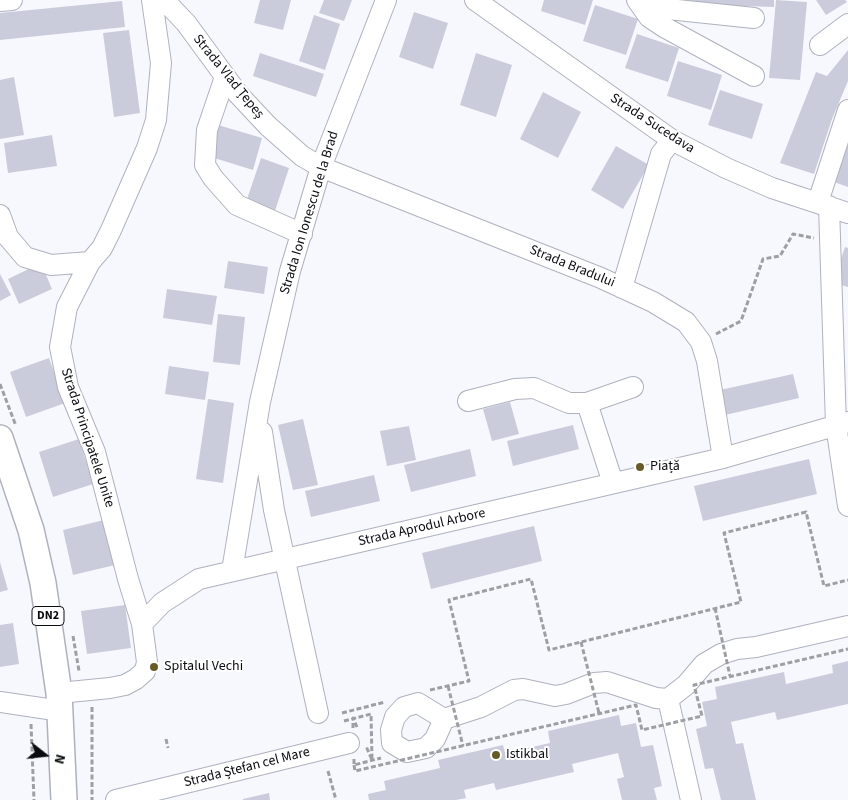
<!DOCTYPE html>
<meta charset="utf-8">
<style>
body{margin:0}
#map{position:relative;width:848px;height:800px;overflow:hidden;background:#f7f8fe;font-family:"Source Sans 3",sans-serif}
canvas{display:block}
.north{position:absolute;left:20px;top:730px;width:50px;height:50px;-webkit-text-stroke:4px #fff;paint-order:stroke;rotate:106deg;font-size:14px;font-weight:700;line-height:20px;text-align:center;color:#0a0b10}
.north::after{content:'';display:block;margin:auto;width:18px;height:22px;background:#0a0b10;clip-path:polygon(50% 0,100% 100%,50% 72%,0 100%)}
</style>
<div id="map">
<canvas width="848" height="800"></canvas>
<div class="north">N</div>
</div>
<script>
const g = document.querySelector('canvas').getContext('2d');
g.lineJoin = 'round';
function fill(path, color) {
  g.fillStyle = color;
  g.fill(path, 'evenodd');
}
function poly(rows) {
  const path = new Path2D();
  for (const r of rows) {
    path.moveTo(r[0], r[1]);
    for (let i = 2; i < r.length; i += 2) path.lineTo(r[i], r[i + 1]);
  }
  return path;
}
function strokePath(path, color, width, dash) {
  g.strokeStyle = color;
  g.lineWidth = width;
  g.lineCap = dash ? 'butt' : 'round';
  g.setLineDash(dash || []);
  g.stroke(path);
}
function label(font, color, halo, rows, align = 'center') {
  g.font = font + ' "Source Sans 3",sans-serif';
  g.lineWidth = 4;
  g.setLineDash([]);
  g.textBaseline = 'middle';
  g.strokeStyle = halo;
  g.fillStyle = color;
  for (const [text, x, y, turn = 0] of rows) {
    g.save();
    g.translate(x, y);
    g.rotate((+turn || 0) * Math.PI / 180);
    g.textAlign = isNaN(turn) ? turn : align;
    if (halo) g.strokeText(text, 0, 0);
    g.fillText(text, 0, 0);
    g.restore();
  }
}
const building = poly([
 [260,0,291,0,283,30,254,23],
 [324,0,352,0,344,21,319,13],
 [544,0,593,0,585,25,541,11],
 [674,0,774,0,774,7,674,4],
 [776,0,807,2,800,80,769,78],
 [816,0,845,0,847,2,826,15],
 [122,1,125,27,0,40,0,13],
 [595,5,638,19,626,55,583,41],
 [414,12,448,23,433,69,399,57],
 [314,15,340,24,325,70,299,61],
 [129,30,140,113,114,117,103,33],
 [637,34,679,48,668,82,625,68],
 [848,50,848,81,832,119,814,174,780,163,816,72,827,76],
 [260,53,324,74,316,97,253,76],
 [476,53,512,65,496,117,460,105],
 [678,61,722,75,711,110,667,96],
 [14,77,24,135,0,139,0,80],
 [720,90,763,104,752,139,708,125],
 [543,92,581,112,558,158,520,139],
 [218,125,262,138,253,170,208,156],
 [52,135,57,166,8,173,4,143],
 [848,137,848,187,834,182],
 [616,146,649,165,623,209,591,190],
 [261,158,289,168,274,214,245,205],
 [845,247,848,248,848,287,833,283],
 [228,261,268,267,264,294,224,288],
 [41,263,52,289,19,304,8,279],
 [0,274,11,295,0,301],
 [167,289,217,296,212,325,163,318],
 [218,314,245,317,240,365,213,362],
 [49,358,65,403,26,417,10,372],
 [169,366,209,372,205,400,165,394],
 [793,374,799,398,725,415,720,390],
 [208,399,234,403,223,483,196,479],
 [510,402,519,434,492,441,483,409],
 [303,419,318,485,293,490,278,425],
 [573,425,579,449,513,466,507,441],
 [409,426,416,460,387,466,380,431],
 [79,439,93,484,53,497,39,452],
 [470,449,476,476,411,492,404,465],
 [809,459,817,494,703,521,694,486],
 [374,475,380,501,311,517,305,491],
 [104,520,115,565,73,575,63,530],
 [534,526,542,561,431,589,422,553],
 [0,562,8,590,0,592],
 [125,605,131,648,87,654,81,611],
 [13,623,19,664,0,667,0,625],
 [848,661,848,704,777,720,775,712,731,722,736,744,743,743,756,800,721,800,713,768,705,769,696,729,707,726,702,702,717,699,715,687,784,672,786,684,833,673,832,665],
 [619,715,621,726,636,723,641,747,653,745,662,786,654,788,657,800,622,800,617,779,624,777,618,753,572,764,574,772,496,790,494,783,464,790,466,798,456,800,369,800,368,794,386,790,384,781,440,768,438,760,503,745,505,753,550,743,548,731],
 [269,793,270,800,243,800,243,799]
]);
const path = poly([
 [716,334,741,321,763,259,780,256,793,234,814,238],
 [0,384,16,426],
 [73,636,79,671],
 [430,690,469,681,449,600,531,579,549,650,741,602,724,533,806,512,824,586,848,580],
 [92,707,92,800],
 [342,713,385,702],
 [344,721,371,714,372,760,366,746],
 [31,724,34,800],
 [353,728,353,718,357,727],
 [166,739,168,748],
 [354,759,354,765,381,758],
 [328,771,336,800]
]);
const minor = poly([
 [164,0,186,23,238,94,268,126,302,156,321,167,601,278,653,302,686,322,701,342,707,361,723,458],
 [475,0,672,140,726,168,772,188,848,213],
 [637,0,649,17,664,27,754,76],
 [641,0,668,9,754,18],
 [0,1,12,0],
 [820,45,848,24],
 [225,77,207,130,205,165,213,178,237,205,302,234],
 [818,202,848,110],
 [829,206,836,425,848,506],
 [0,215,8,237,25,257,51,265,90,262],
 [622,288,661,154,672,140],
 [468,401,515,389,534,388,569,403,587,403,633,387],
 [587,403,613,483],
 [262,432,274,510,318,713],
 [232,571,260,402,290,271,321,167,386,0],
 [142,624,128,579,95,452,68,387,60,347,67,307,90,262,102,248,111,230,147,148,156,120,161,63,152,0],
 [59,693,110,688,125,685,136,679,145,671,147,662,142,624,162,603,199,579,723,458,848,422],
 [668,699,691,800],
 [0,702,61,711],
 [444,719,418,703,404,707,395,717,391,730,392,743,407,752,426,748,435,739,444,719,481,707,514,690,523,689,555,696,566,694,594,683,607,682,656,698,668,699,686,685,704,664,721,654,737,649,756,647,848,626],
 [116,800,349,743]
]);
const major = poly([
 [0,438,31,530,43,583,59,693,64,800]
]);
const pathBridge = poly([
 [715,608,730,676],
 [581,642,599,713],
 [448,686,463,746],
 [354,765,355,771,636,705,642,730,702,716,694,685,848,649]
]);
const markers = [
 [640,467,5,"#665b27"],
 [154,667,5,"#665b27"],
 [496,755,5,"#665b27"]
];
const shields = [
 [48,616,32]
];
const shieldNames = [
 ["DN2",48,616]
];
const streetNames = [
 ["Strada Vlad Țepeș",228,77,51],
 ["Strada Sucedava",652,124,33],
 ["Strada Ion Ionescu de la Brad",310,213,-73],
 ["Strada Bradului",572,267,22],
 ["Strada Principatele Unite",87,438,72],
 ["Strada Aprodul Arbore",422,528,-13],
 ["Strada Ștefan cel Mare",247,768,-14]
];
const poiNames = [
 ["Piață",650,467],
 ["Spitalul Vechi",164,667],
 ["Istikbal",506,755]
];
fill(building, '#caccdb');
strokePath(minor, '#afb1bf', 22);
strokePath(major, '#afb1bf', 28);
strokePath(path, '#9e9fa5', 3, [5, 2.5]);
strokePath(minor, '#fff', 20);
strokePath(major, '#fff', 25);
strokePath(pathBridge, '#9e9fa5', 3, [5, 2.5]);
for (const [x, y, r, color] of markers) {
  const dot = new Path2D();
  dot.arc(x, y, r, 0, 2 * Math.PI);
  g.fillStyle = color;
  g.fill(dot);
  strokePath(dot, '#fff', 2);
}
for (const [x, y, w] of shields) {
  const box = new Path2D();
  box.roundRect(x - w / 2, y - 9.5, w, 19, 4);
  g.fillStyle = '#fff';
  g.fill(box);
  strokePath(box, '#0a0b10', 1);
}
label('bold 12px', '#0a0b10', null, shieldNames);
label('14px', '#0a0b10', '#fff', streetNames);
label('14px', '#0a0b10', '#fff', poiNames, 'left');
</script>
